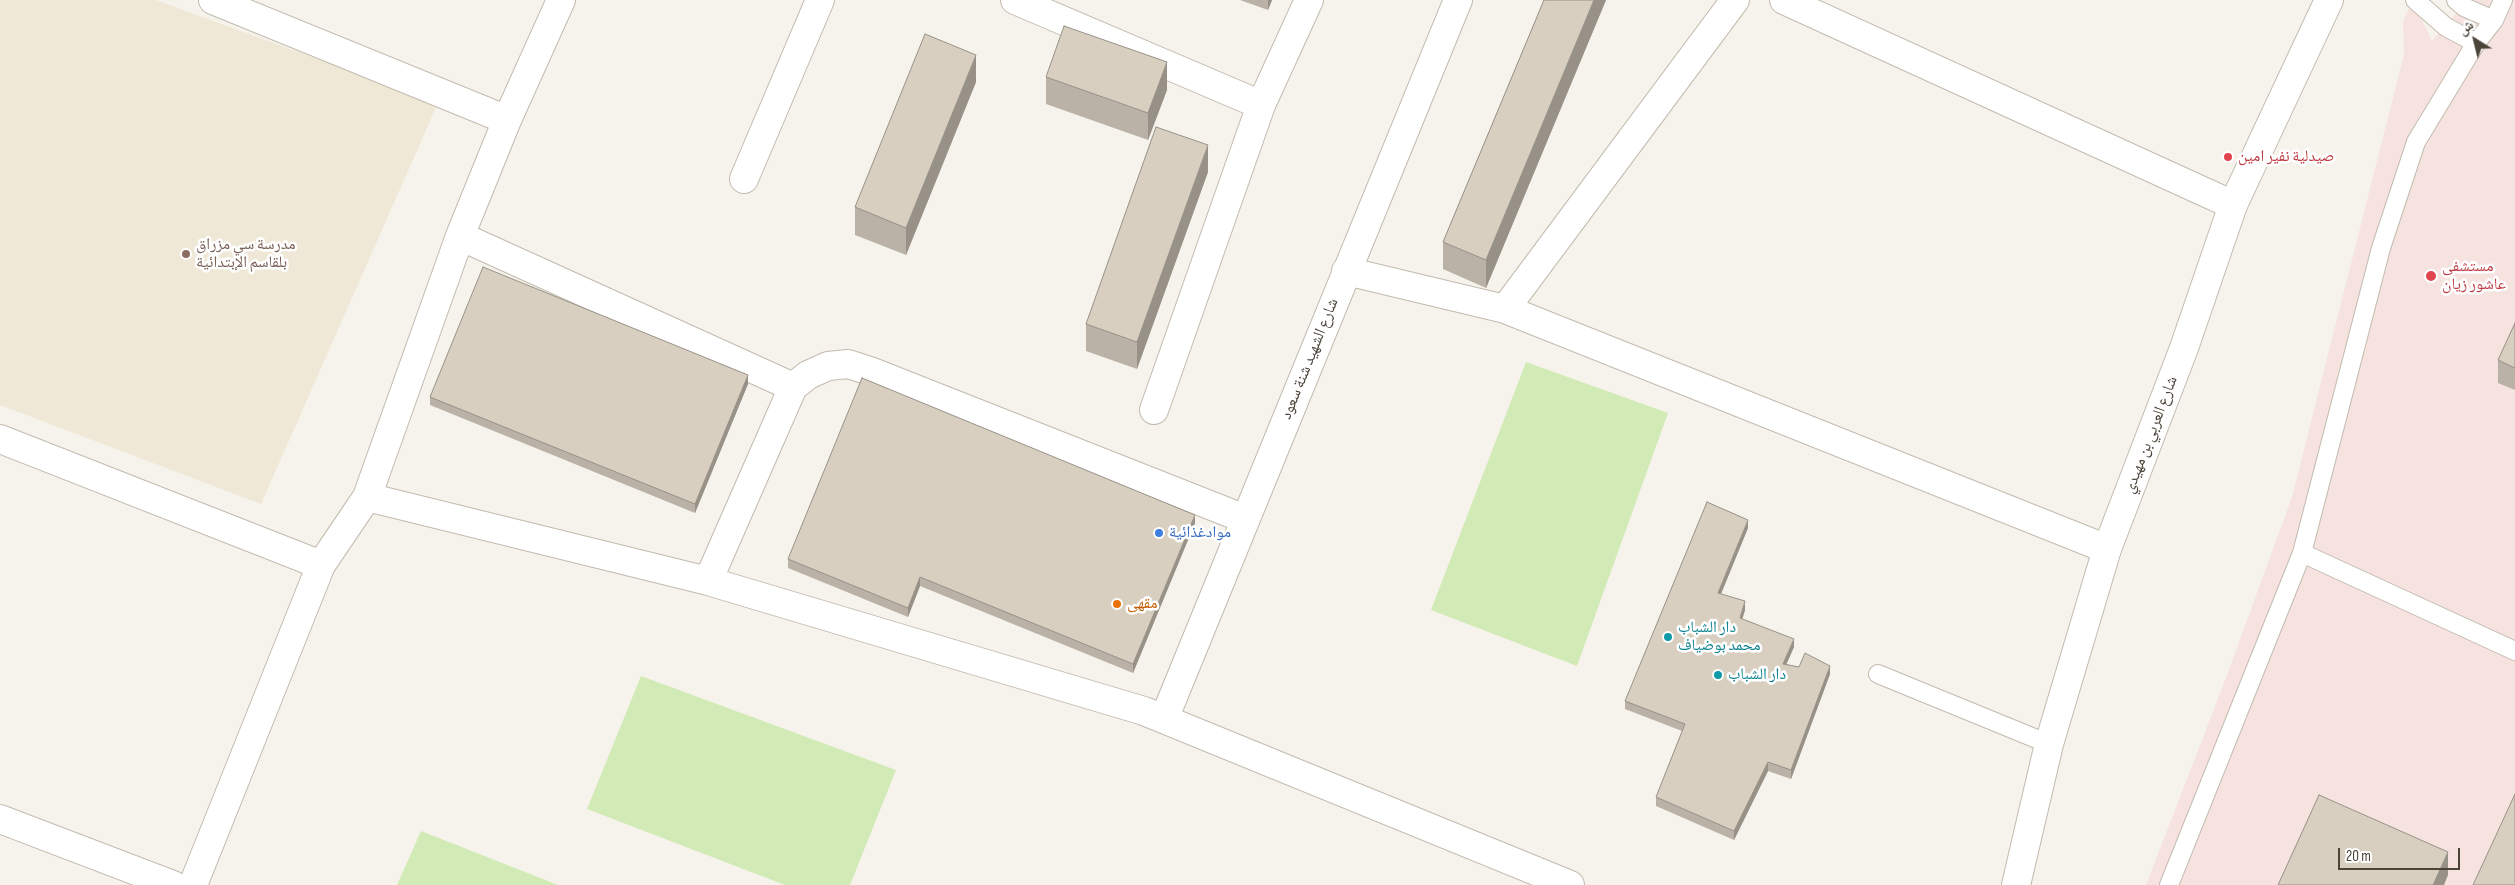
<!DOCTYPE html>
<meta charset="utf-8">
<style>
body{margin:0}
#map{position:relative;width:2515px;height:885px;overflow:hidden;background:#f6f3ec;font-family:"Sofia Sans Condensed","Noto Naskh Arabic",sans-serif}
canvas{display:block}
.north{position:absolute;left:2450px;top:15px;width:50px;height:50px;-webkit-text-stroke:4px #fff;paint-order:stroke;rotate:324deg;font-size:14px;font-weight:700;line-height:20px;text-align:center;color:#4b4439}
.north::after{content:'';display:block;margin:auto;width:18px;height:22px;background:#4b4439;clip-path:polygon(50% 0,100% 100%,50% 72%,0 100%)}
.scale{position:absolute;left:2338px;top:848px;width:122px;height:22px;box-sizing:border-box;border:2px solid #4b4439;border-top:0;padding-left:6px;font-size:15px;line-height:18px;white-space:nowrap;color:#4b4439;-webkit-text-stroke:4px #fff;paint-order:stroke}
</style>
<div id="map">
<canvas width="2515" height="885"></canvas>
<div class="north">ش</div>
<div class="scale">20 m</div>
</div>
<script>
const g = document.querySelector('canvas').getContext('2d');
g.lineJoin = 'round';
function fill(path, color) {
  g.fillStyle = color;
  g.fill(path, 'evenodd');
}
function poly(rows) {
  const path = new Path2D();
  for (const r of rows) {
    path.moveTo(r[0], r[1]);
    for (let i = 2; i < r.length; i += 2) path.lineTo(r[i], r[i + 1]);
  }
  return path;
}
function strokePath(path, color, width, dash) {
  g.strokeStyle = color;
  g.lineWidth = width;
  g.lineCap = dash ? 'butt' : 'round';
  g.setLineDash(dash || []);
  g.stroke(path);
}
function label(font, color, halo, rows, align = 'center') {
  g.font = font + ' "Sofia Sans Condensed","Noto Naskh Arabic",sans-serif';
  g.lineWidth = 5;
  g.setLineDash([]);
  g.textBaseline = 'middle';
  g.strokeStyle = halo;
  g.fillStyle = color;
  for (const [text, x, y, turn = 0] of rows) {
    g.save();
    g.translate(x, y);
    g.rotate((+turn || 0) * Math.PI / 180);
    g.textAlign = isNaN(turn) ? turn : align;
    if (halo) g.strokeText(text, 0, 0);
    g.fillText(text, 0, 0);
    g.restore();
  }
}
const education = poly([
 [0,0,156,0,438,103,261,504,0,405]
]);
const medical = poly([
 [2468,0,2515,0,2515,885,2146,885,2224,683,2292,497,2404,54,2403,21,2410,7,2416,7,2432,41]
]);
const green = poly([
 [1526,362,1668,413,1577,666,1431,610],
 [641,676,896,770,850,885,785,885,587,809],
 [421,831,558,885,397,885]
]);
const service = poly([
 [2415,0,2446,27,2476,43],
 [2456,0,2464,7,2494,20],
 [2503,0,2494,20,2476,43,2416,142,2381,248,2302,553,2515,651],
 [1878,674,2049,744],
 [2169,885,2302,553]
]);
const minor = poly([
 [213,0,507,120],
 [1015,0,1261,105],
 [1784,0,2233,205],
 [744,179,820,0],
 [460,236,793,387],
 [1346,271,1505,309,2107,549],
 [1505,309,1735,0],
 [1154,410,1261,105,1309,0],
 [0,439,321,565],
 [367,497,708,581,1144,711,1570,885],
 [708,581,793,387,808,375,828,366,848,364,870,371,1245,519],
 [1164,719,1458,0],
 [0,819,173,885],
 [193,885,321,565,367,497,460,236,507,120,561,0]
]);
const tertiary = poly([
 [2016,885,2049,744,2107,549,2184,348,2233,205,2329,0]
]);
const wall = poly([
 [1240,0,1272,0,1268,10],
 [1544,0,1606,0,1486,288,1443,269,1443,242],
 [1046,77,1167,90,1148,140,1046,104],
 [976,82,906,255,855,235,855,207],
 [1208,172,1137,369,1086,351,1086,324],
 [2515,323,2515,390,2498,383,2498,360],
 [748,384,695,513,430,405,430,397],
 [1195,523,1133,673,920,586,908,617,788,568,788,559],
 [1748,528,1721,594,1745,610,1742,619,1794,647,1786,664,1830,674,1791,779,1768,771,1734,840,1656,806,1656,797,1682,731,1625,709,1625,701]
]);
const shadedWall = poly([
 [1268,0,1272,0,1268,10],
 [1594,0,1606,0,1486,288,1486,260],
 [976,55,976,82,906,255,906,228],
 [1167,62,1167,90,1148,140,1148,113],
 [1208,145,1208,172,1137,369,1137,342],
 [748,375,748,384,695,513,695,504],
 [1195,515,1195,523,1133,673,1133,664],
 [1748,520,1748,528,1718,601,1718,593],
 [920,577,920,586,908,617,908,608],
 [1745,601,1745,610,1740,627,1740,618],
 [1794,639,1794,647,1783,672,1783,664],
 [1830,666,1830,674,1791,779,1791,770],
 [1768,762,1768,771,1734,840,1734,831],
 [2448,852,2448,875,2444,885,2433,885]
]);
const building = poly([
 [1544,0,1594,0,1486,260,1443,242,1544,0],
 [1064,26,1167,62,1148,113,1046,77,1064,26],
 [925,34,976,55,906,228,855,207,925,34],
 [1156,127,1208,145,1137,342,1086,324,1156,127],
 [483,267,748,375,695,504,430,397,483,267],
 [2515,323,2515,368,2498,360,2515,323],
 [862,378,1195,515,1133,664,920,577,908,608,788,559,862,378],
 [1707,502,1748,520,1718,593,1745,601,1740,618,1794,639,1783,664,1799,667,1805,653,1830,666,1791,770,1768,762,1734,831,1656,797,1685,724,1625,701,1707,502],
 [2515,794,2515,885,2473,885,2515,794],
 [2319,795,2448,852,2433,885,2278,885,2319,795]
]);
const markers = [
 [2228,157,5,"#e0444e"],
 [186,254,5,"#8d6e63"],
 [2431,276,6,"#e0444e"],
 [1159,533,5,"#3f7fe0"],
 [1117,604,5,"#e8710a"],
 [1668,637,5,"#0f9aa8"],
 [1718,675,5,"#0f9aa8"]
];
const healthNames = [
 ["صيدلية نفير امين",2238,157],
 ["مستشفى",2442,267],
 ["عاشور زيان",2442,285]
];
const educationNames = [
 ["مدرسة سي مزراق",196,245],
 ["بلقاسم الإبتدائية",196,263]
];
const streetNames = [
 ["شارع الشهيد شنة سعود",1310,359,-68],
 ["شارع العربي بن مهيدي",2151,435,-69]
];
const shopNames = [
 ["موادغذائية",1169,533]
];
const foodNames = [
 ["مقهى",1127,604]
];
const cultureNames = [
 ["دار الشباب",1678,628],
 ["محمد بوضياف",1678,646],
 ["دار الشباب",1728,675]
];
fill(education, '#efe8d6');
fill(medical, '#f6e3e0');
fill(green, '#d2eab5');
strokePath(service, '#c2bbae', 20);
strokePath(minor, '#c2bbae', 30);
strokePath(tertiary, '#c2bbae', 30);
strokePath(service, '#fff', 18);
strokePath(minor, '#fff', 28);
strokePath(tertiary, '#fff', 28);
fill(wall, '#bab2a6');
fill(shadedWall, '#979187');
fill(building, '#d8cfc1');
strokePath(building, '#979187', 1);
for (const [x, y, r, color] of markers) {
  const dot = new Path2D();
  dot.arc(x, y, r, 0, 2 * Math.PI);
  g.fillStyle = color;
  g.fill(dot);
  strokePath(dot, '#fff', 2);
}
label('16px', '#be3a42', '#fff', healthNames, 'left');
label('16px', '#785e54', '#fff', educationNames, 'left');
label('16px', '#4b4439', '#fff', streetNames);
label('16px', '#366cbe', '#fff', shopNames, 'left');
label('16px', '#c56008', '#fff', foodNames, 'left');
label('16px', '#0d838f', '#fff', cultureNames, 'left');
</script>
